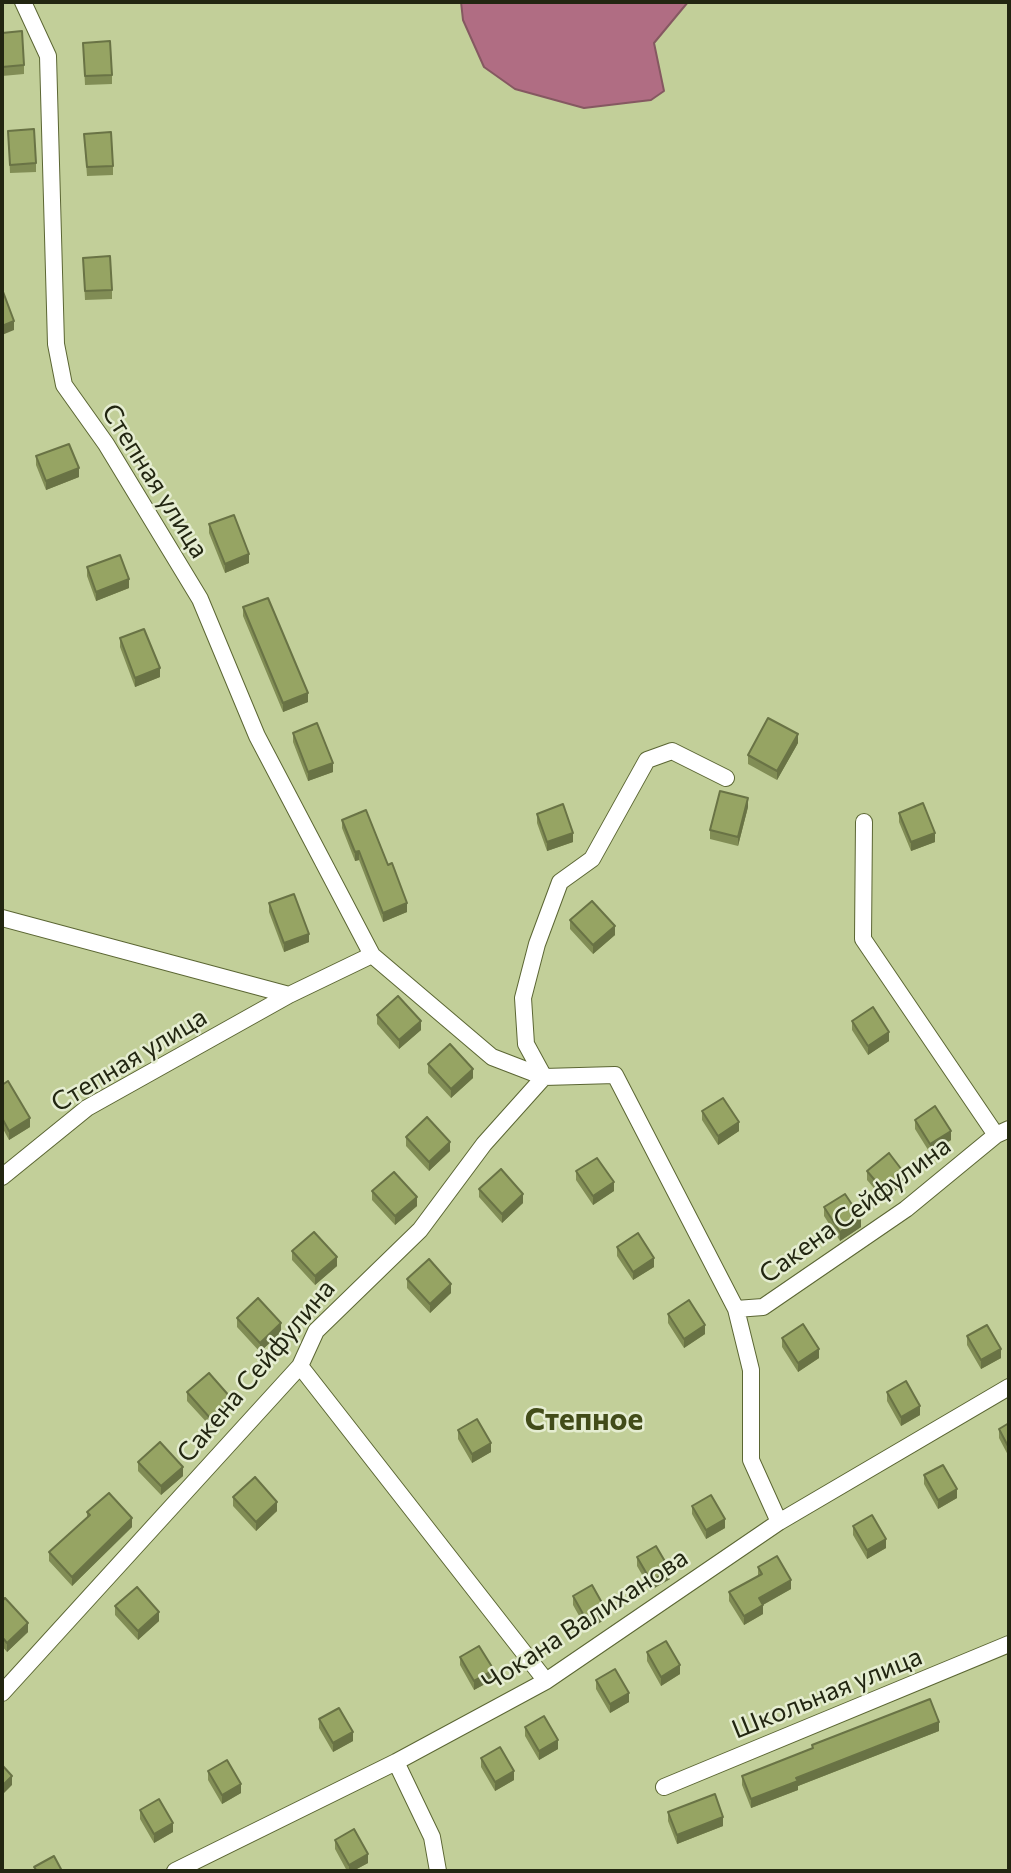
<!DOCTYPE html>
<meta charset="utf-8">
<style>
body{margin:0}
#map{position:relative;width:1011px;height:1873px;overflow:hidden;background:#c2cf99;font-family:Commissioner,sans-serif}
canvas{display:block}
.frame{position:absolute;inset:0;border:4px solid #222611;pointer-events:none}
</style>
<div id="map">
<canvas width="1011" height="1873"></canvas>
<div class="frame"></div>
</div>
<script>
const g = document.querySelector('canvas').getContext('2d');
g.lineJoin = 'round';
function fill(path, color) {
  g.fillStyle = color;
  g.fill(path, 'evenodd');
}
function poly(rows) {
  const path = new Path2D();
  for (const r of rows) {
    path.moveTo(r[0], r[1]);
    for (let i = 2; i < r.length; i += 2) path.lineTo(r[i], r[i + 1]);
  }
  return path;
}
function strokePath(path, color, width, dash) {
  g.strokeStyle = color;
  g.lineWidth = width;
  g.lineCap = dash ? 'butt' : 'round';
  g.setLineDash(dash || []);
  g.stroke(path);
}
function label(font, color, halo, rows, align = 'center') {
  g.font = font + ' Commissioner,sans-serif';
  g.lineWidth = 5;
  g.setLineDash([]);
  g.textBaseline = 'middle';
  g.strokeStyle = halo;
  g.fillStyle = color;
  for (const [text, x, y, turn = 0] of rows) {
    g.save();
    g.translate(x, y);
    g.rotate((+turn || 0) * Math.PI / 180);
    g.textAlign = isNaN(turn) ? turn : align;
    if (halo) g.strokeText(text, 0, 0);
    g.fillText(text, 0, 0);
    g.restore();
  }
}
const water = poly([
 [461,2,688,2,654,43,664,91,651,100,584,108,515,89,484,67,463,20,461,2]
]);
const street = poly([
 [23,2,48,56,56,344,64,385,106,444,200,599,257,736,372,955,492,1057,544,1077],
 [864,822,863,939,996,1135],
 [2,918,289,995,372,955],
 [544,1077,526,1044,523,998,537,944,560,882,592,859,647,760,672,751,726,778],
 [2,1177,87,1108,289,995],
 [736,1309,763,1307,906,1209,996,1135,1009,1129],
 [300,1366,546,1681],
 [2,1693,300,1366,316,1331,420,1230,484,1144,544,1077,615,1075,736,1309,751,1370,751,1460,779,1522],
 [396,1762,432,1837,438,1871],
 [664,1787,1009,1644],
 [175,1871,396,1762,546,1681,779,1522,1009,1387]
]);
const wall = poly([
 [2,33,24,65,24,74,2,76],
 [83,43,112,75,112,84,85,85],
 [8,131,36,163,36,172,10,173],
 [84,134,113,166,113,175,87,176],
 [83,258,112,290,112,299,85,300],
 [36,456,79,477,46,490,36,465],
 [209,524,249,563,225,573,209,533],
 [87,567,129,588,96,601,87,576],
 [243,607,308,702,283,712,243,616],
 [120,638,160,677,135,687,120,647],
 [293,733,333,772,308,781,293,742],
 [798,743,777,780,748,764,748,755],
 [748,807,738,846,710,839,710,830],
 [899,813,935,842,911,851,899,822],
 [537,814,573,842,547,851,537,823],
 [342,820,407,912,383,922,359,860,355,861,342,828],
 [269,903,309,942,284,952,269,912],
 [570,920,615,935,593,954,570,929],
 [377,1015,421,1030,399,1049,377,1024],
 [852,1021,889,1041,868,1055,852,1030],
 [428,1064,473,1078,451,1098,428,1073],
 [2,1085,30,1127,9,1140,2,1127],
 [702,1111,739,1131,718,1145,702,1120],
 [915,1120,951,1140,930,1153,915,1129],
 [406,1137,450,1151,429,1171,406,1146],
 [576,1171,614,1191,593,1205,576,1180],
 [867,1171,905,1183,884,1200,867,1180],
 [479,1189,523,1203,502,1223,479,1197],
 [372,1191,417,1206,395,1225,372,1200],
 [824,1207,861,1227,840,1241,824,1216],
 [617,1247,654,1267,633,1280,617,1256],
 [292,1251,337,1266,315,1285,292,1260],
 [407,1279,451,1293,430,1313,407,1288],
 [668,1314,705,1334,684,1348,668,1323],
 [237,1318,281,1332,260,1352,237,1327],
 [967,1336,1001,1358,981,1369,967,1345],
 [782,1338,819,1358,798,1372,782,1347],
 [187,1392,231,1407,210,1426,187,1401],
 [887,1392,920,1415,901,1426,887,1401],
 [1009,1423,1009,1457,999,1438,999,1429],
 [458,1430,491,1452,472,1463,458,1439],
 [138,1462,183,1476,161,1495,138,1471],
 [924,1475,957,1498,938,1509,924,1484],
 [233,1497,277,1511,256,1531,233,1506],
 [692,1506,725,1528,706,1539,692,1514],
 [87,1512,132,1527,72,1586,49,1561,49,1552,87,1517],
 [853,1526,886,1548,867,1559,853,1535],
 [637,1557,670,1579,651,1590,637,1566],
 [758,1567,791,1589,763,1605,763,1614,744,1625,729,1601,729,1592,758,1576],
 [573,1596,606,1619,587,1630,573,1605],
 [2,1601,28,1632,7,1652,2,1646],
 [115,1606,159,1621,138,1640,115,1615],
 [647,1652,680,1674,661,1686,647,1661],
 [460,1657,494,1679,474,1690,460,1665],
 [596,1680,629,1702,610,1713,596,1689],
 [319,1719,353,1741,333,1752,319,1728],
 [525,1727,558,1749,539,1760,525,1736],
 [939,1731,798,1786,798,1790,751,1808,742,1785,742,1776,812,1749,812,1745],
 [481,1758,514,1780,495,1791,481,1767],
 [208,1771,241,1793,222,1804,208,1780],
 [140,1810,173,1832,154,1843,140,1819],
 [668,1812,723,1826,677,1844,668,1821],
 [335,1840,368,1863,353,1871,347,1871,335,1849]
]);
const shadedWall = poly([
 [14,321,14,330,2,335,2,326],
 [79,468,79,477,46,490,46,481],
 [249,554,249,563,225,573,225,564],
 [129,579,129,588,96,601,96,592],
 [160,668,160,677,135,687,135,678],
 [308,693,308,702,283,712,283,703],
 [798,734,798,743,777,780,777,771],
 [333,763,333,772,308,781,308,772],
 [748,798,748,807,738,846,738,837],
 [573,833,573,842,547,851,547,842],
 [935,833,935,842,911,851,911,842],
 [359,851,359,860,355,861,355,852],
 [407,903,407,912,383,922,383,913],
 [615,926,615,935,593,954,593,945],
 [309,934,309,942,284,952,284,943],
 [421,1021,421,1030,399,1049,399,1040],
 [889,1032,889,1041,868,1055,868,1046],
 [473,1069,473,1078,451,1098,451,1089],
 [30,1118,30,1127,9,1140,9,1131],
 [739,1122,739,1131,718,1145,718,1136],
 [951,1131,951,1140,930,1153,930,1144],
 [450,1142,450,1151,429,1171,429,1162],
 [905,1174,905,1183,884,1200,884,1191],
 [614,1182,614,1191,593,1205,593,1196],
 [523,1194,523,1203,502,1223,502,1214],
 [417,1197,417,1206,395,1225,395,1216],
 [861,1218,861,1227,840,1241,840,1232],
 [337,1257,337,1266,315,1285,315,1276],
 [654,1258,654,1267,633,1280,633,1272],
 [451,1284,451,1293,430,1313,430,1304],
 [281,1323,281,1332,260,1352,260,1343],
 [705,1325,705,1334,684,1348,684,1339],
 [819,1349,819,1358,798,1372,798,1363],
 [1001,1349,1001,1358,981,1369,981,1360],
 [231,1398,231,1407,210,1426,210,1418],
 [920,1406,920,1415,901,1426,901,1417],
 [491,1443,491,1452,472,1463,472,1454],
 [183,1467,183,1476,161,1495,161,1486],
 [957,1489,957,1498,938,1509,938,1500],
 [277,1502,277,1511,256,1531,256,1522],
 [132,1518,132,1527,72,1586,72,1577],
 [725,1519,725,1528,706,1539,706,1530],
 [886,1539,886,1548,867,1559,867,1550],
 [670,1570,670,1579,651,1590,651,1581],
 [791,1580,791,1589,759,1607,759,1598],
 [763,1605,763,1614,744,1625,744,1616],
 [606,1610,606,1619,587,1630,587,1621],
 [159,1612,159,1621,138,1640,138,1631],
 [28,1623,28,1632,7,1652,7,1643],
 [680,1665,680,1674,661,1686,661,1677],
 [494,1670,494,1679,474,1690,474,1681],
 [629,1693,629,1702,610,1713,610,1704],
 [939,1722,939,1731,798,1786,798,1790,751,1808,751,1799,796,1778],
 [353,1732,353,1741,333,1752,333,1743],
 [558,1740,558,1749,539,1760,539,1751],
 [514,1771,514,1780,495,1791,495,1782],
 [12,1776,12,1785,2,1795,2,1786],
 [241,1784,241,1793,222,1804,222,1795],
 [723,1817,723,1826,677,1844,677,1835],
 [173,1823,173,1832,154,1843,154,1834],
 [368,1854,368,1863,353,1871,349,1871,349,1865]
]);
const building = poly([
 [22,31,24,65,2,67,2,33,22,31],
 [110,41,112,75,85,76,83,43,110,41],
 [34,129,36,163,10,165,8,131,34,129],
 [111,132,113,166,87,167,84,134,111,132],
 [110,256,112,290,85,291,83,258,110,256],
 [2,289,14,321,2,326,2,289],
 [69,444,79,468,46,481,36,456,69,444],
 [234,515,249,554,225,564,209,524,234,515],
 [120,555,129,579,96,592,87,567,120,555],
 [268,598,308,693,283,703,243,607,268,598],
 [144,629,160,668,135,678,120,638,144,629],
 [768,718,798,734,777,771,748,755,768,718],
 [317,723,333,763,308,772,293,733,317,723],
 [720,791,748,798,738,837,710,830,720,791],
 [923,803,935,833,911,842,899,813,923,803],
 [563,804,573,833,547,842,537,814,563,804],
 [366,810,388,865,392,863,407,903,383,913,359,851,355,852,342,820,366,810],
 [294,894,309,934,284,943,269,903,294,894],
 [592,901,615,926,593,945,570,920,592,901],
 [398,996,421,1021,399,1040,377,1015,398,996],
 [873,1007,889,1032,868,1046,852,1021,873,1007],
 [450,1044,473,1069,451,1089,428,1064,450,1044],
 [8,1081,30,1118,9,1131,2,1118,2,1085,8,1081],
 [723,1098,739,1122,718,1136,702,1111,723,1098],
 [935,1106,951,1131,930,1144,915,1120,935,1106],
 [427,1117,450,1142,429,1162,406,1137,427,1117],
 [889,1153,905,1174,884,1191,867,1171,889,1153],
 [597,1158,614,1182,593,1196,576,1171,597,1158],
 [501,1169,523,1194,502,1214,479,1189,501,1169],
 [394,1172,417,1197,395,1216,372,1191,394,1172],
 [845,1194,861,1218,840,1232,824,1207,845,1194],
 [314,1232,337,1257,315,1276,292,1251,314,1232],
 [638,1233,654,1258,633,1272,617,1247,638,1233],
 [429,1259,451,1284,430,1304,407,1279,429,1259],
 [258,1298,281,1323,260,1343,237,1318,258,1298],
 [689,1300,705,1325,684,1339,668,1314,689,1300],
 [803,1324,819,1349,798,1363,782,1338,803,1324],
 [987,1325,1001,1349,981,1360,967,1336,987,1325],
 [209,1373,231,1398,210,1418,187,1392,209,1373],
 [906,1381,920,1406,901,1417,887,1392,906,1381],
 [477,1419,491,1443,472,1454,458,1430,477,1419],
 [1009,1423,1009,1448,999,1429,1009,1423],
 [160,1442,183,1467,161,1486,138,1462,160,1442],
 [943,1465,957,1489,938,1500,924,1475,943,1465],
 [255,1477,277,1502,256,1522,233,1497,255,1477],
 [109,1493,132,1518,72,1577,49,1552,90,1515,87,1512,109,1493],
 [711,1495,725,1519,706,1530,692,1506,711,1495],
 [872,1515,886,1539,867,1550,853,1526,872,1515],
 [656,1546,670,1570,651,1581,637,1557,656,1546],
 [777,1556,791,1580,759,1598,763,1605,744,1616,729,1592,762,1574,758,1567,777,1556],
 [592,1585,606,1610,587,1621,573,1596,592,1585],
 [137,1587,159,1612,138,1631,115,1606,137,1587],
 [5,1598,28,1623,7,1643,2,1637,2,1601,5,1598],
 [666,1641,680,1665,661,1677,647,1652,666,1641],
 [479,1646,494,1670,474,1681,460,1657,479,1646],
 [615,1669,629,1693,610,1704,596,1680,615,1669],
 [930,1699,939,1722,796,1778,798,1781,751,1799,742,1776,813,1748,812,1745,930,1699],
 [339,1708,353,1732,333,1743,319,1719,339,1708],
 [544,1716,558,1740,539,1751,525,1727,544,1716],
 [500,1747,514,1771,495,1782,481,1758,500,1747],
 [227,1760,241,1784,222,1795,208,1771,227,1760],
 [2,1765,12,1776,2,1786,2,1765],
 [715,1794,723,1817,677,1835,668,1812,715,1794],
 [159,1799,173,1823,154,1834,140,1810,159,1799],
 [354,1829,368,1854,349,1865,335,1840,354,1829],
 [54,1856,62,1871,37,1871,34,1867,54,1856]
]);
const streetNames = [
 ["Степная улица",155,481,58],
 ["Степная улица",129,1060,-31],
 ["Сакена Сейфулина",855,1210,-36],
 ["Сакена Сейфулина",256,1371,-50],
 ["Чокана Валиханова",585,1620,-33],
 ["Школьная улица",827,1693,-22]
];
const quarterNames = [
 ["Степное",584,1420]
];
fill(water, '#b06d83');
strokePath(water, '#855861', 2);
strokePath(street, '#5b6633', 18);
strokePath(street, '#fff', 16);
fill(wall, '#818d55');
fill(shadedWall, '#697345');
fill(building, '#96a463');
strokePath(building, '#697345', 2);
label('26px', '#222611', '#e5edd1', streetNames);
label('bold 30px', '#424c19', '#e5edd1', quarterNames);
</script>
